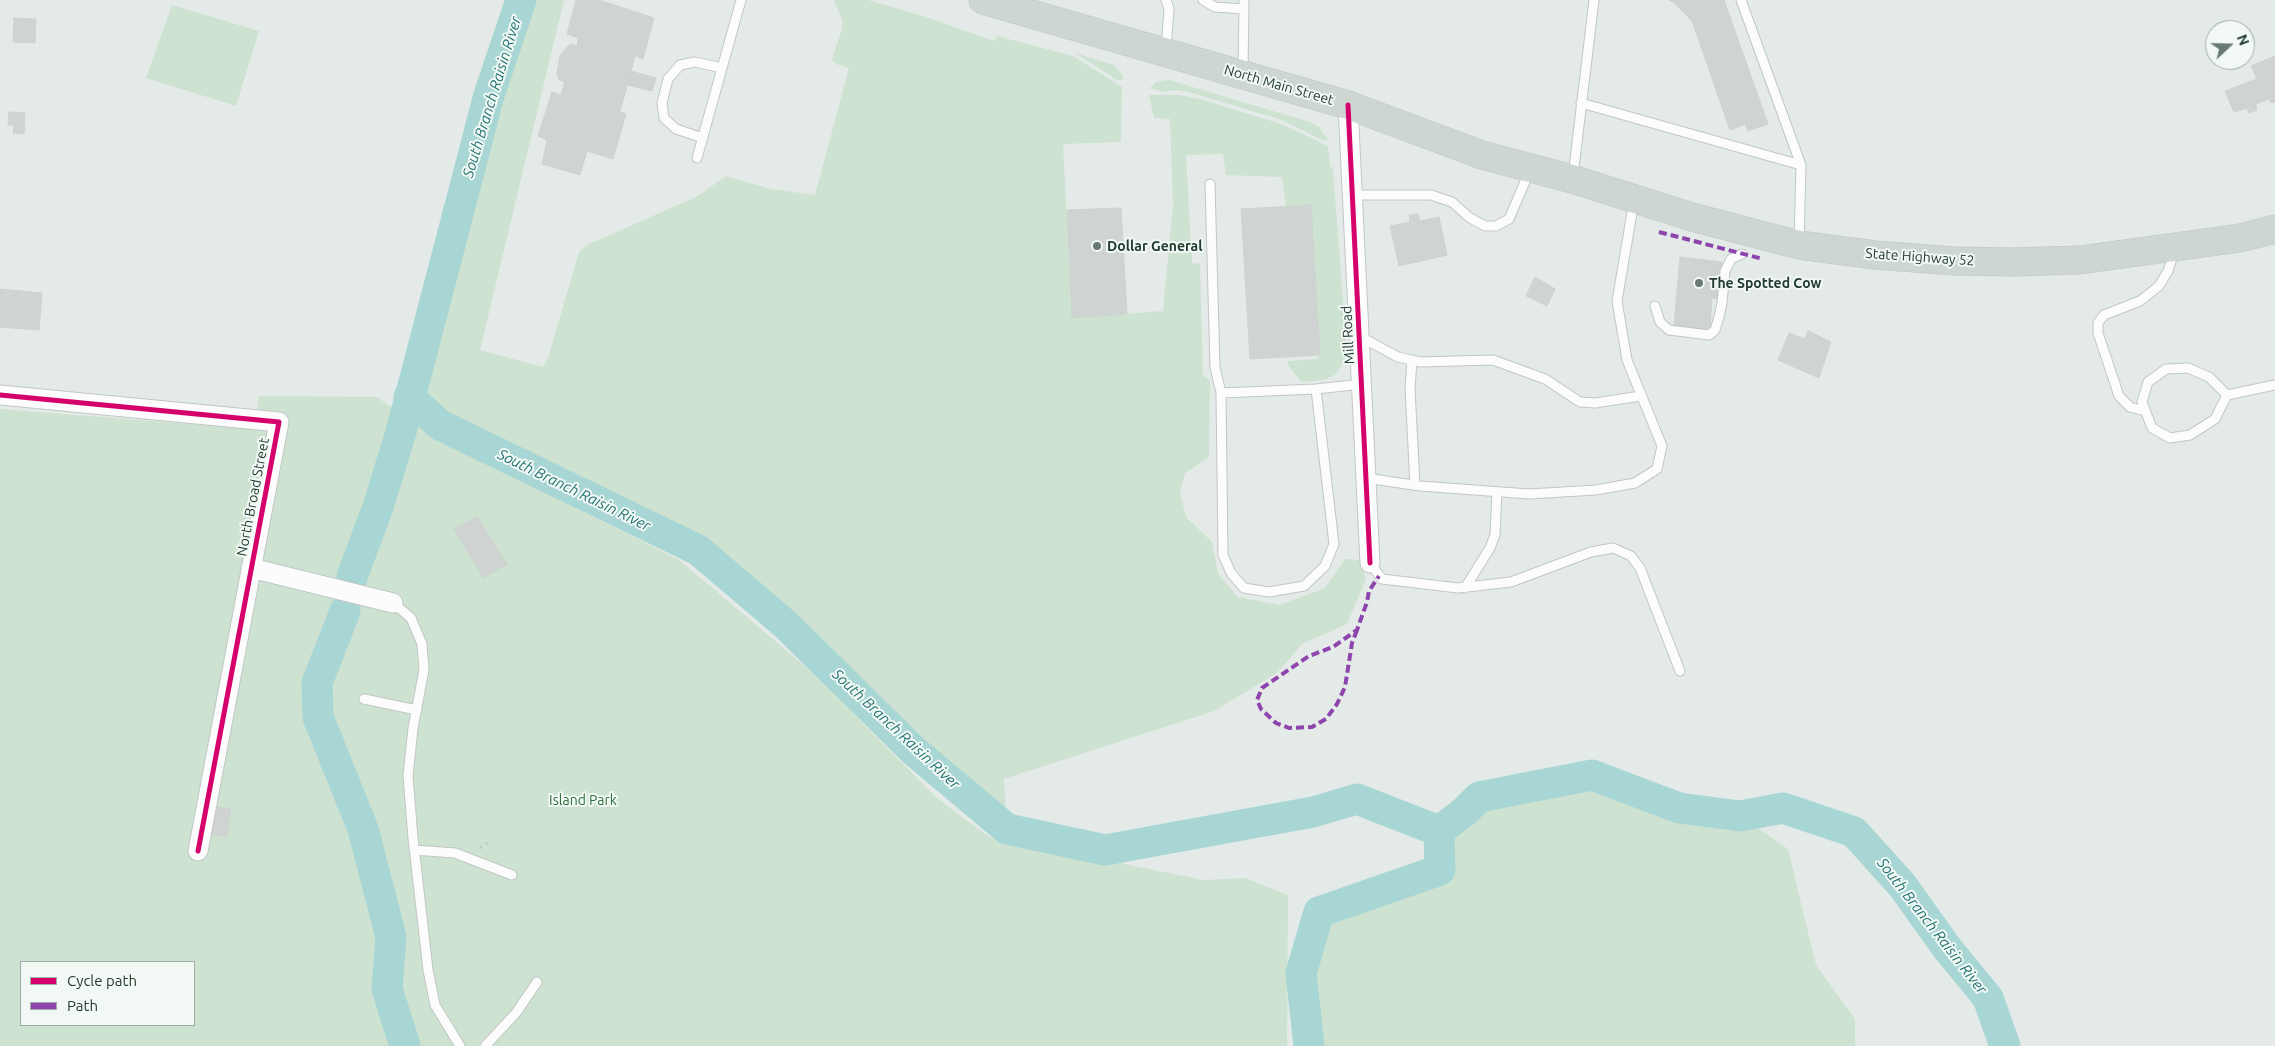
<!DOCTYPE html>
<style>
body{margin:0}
#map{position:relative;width:2275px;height:1046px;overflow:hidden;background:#e4eae7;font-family:Ubuntu,sans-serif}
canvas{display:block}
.legend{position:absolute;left:20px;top:961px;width:175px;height:65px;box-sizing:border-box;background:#f2f8f4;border:1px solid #9fada6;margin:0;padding:6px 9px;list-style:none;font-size:15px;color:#233c31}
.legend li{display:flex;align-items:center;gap:10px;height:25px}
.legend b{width:25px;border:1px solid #9fada6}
.north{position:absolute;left:2205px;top:20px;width:50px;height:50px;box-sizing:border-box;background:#f2f8f4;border:1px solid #9fada6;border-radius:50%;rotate:69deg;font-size:14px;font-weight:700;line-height:20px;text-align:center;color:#233c31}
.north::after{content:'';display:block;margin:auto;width:18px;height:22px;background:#677971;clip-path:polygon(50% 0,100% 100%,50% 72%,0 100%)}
</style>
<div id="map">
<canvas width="2275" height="1046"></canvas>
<ul class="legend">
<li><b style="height:6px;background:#d6006c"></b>Cycle path</li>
<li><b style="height:6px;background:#8e44ad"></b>Path</li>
</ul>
<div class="north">N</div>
</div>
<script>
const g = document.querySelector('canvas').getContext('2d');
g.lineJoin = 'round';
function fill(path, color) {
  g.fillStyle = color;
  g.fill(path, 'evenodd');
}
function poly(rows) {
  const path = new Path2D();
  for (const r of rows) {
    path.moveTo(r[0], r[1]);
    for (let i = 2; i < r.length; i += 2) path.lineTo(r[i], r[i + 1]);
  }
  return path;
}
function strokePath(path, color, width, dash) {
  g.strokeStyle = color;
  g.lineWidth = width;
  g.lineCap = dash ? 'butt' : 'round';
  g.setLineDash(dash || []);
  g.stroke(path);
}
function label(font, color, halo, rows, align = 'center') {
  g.font = font + ' Ubuntu,sans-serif';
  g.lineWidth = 4;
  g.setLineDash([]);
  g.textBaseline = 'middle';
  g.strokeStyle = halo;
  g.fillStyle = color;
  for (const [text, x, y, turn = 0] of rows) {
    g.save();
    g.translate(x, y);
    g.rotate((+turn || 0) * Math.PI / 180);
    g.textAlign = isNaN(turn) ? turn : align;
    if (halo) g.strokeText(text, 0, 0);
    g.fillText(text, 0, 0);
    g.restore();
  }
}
const green = poly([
 [521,0,564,0,480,350,543,367,548,358,579,252,587,245,698,196,726,176,771,189,815,195,849,68,836,64,832,59,842,29,842,20,834,0,868,0,926,17,994,41,997,36,1073,56,1122,87,1121,142,1063,144,1072,318,1163,311,1173,205,1170,119,1154,118,1149,95,1179,95,1200,99,1281,124,1328,146,1330,166,1333,170,1347,353,1343,363,1336,374,1327,379,1314,381,1301,382,1288,365,1288,361,1317,359,1320,355,1311,206,1286,206,1282,177,1226,175,1223,154,1186,155,1192,263,1200,264,1203,375,1210,380,1209,457,1185,473,1180,492,1186,517,1212,542,1218,574,1238,597,1280,605,1325,588,1345,559,1360,560,1366,579,1347,624,1302,644,1277,673,1214,711,1004,779,1007,829,914,751,785,624,698,550,440,425,409,397,489,95],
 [172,5,259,31,236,106,146,78],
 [1075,53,1114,65,1123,76,1123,80,1117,80],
 [1169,80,1310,122,1319,127,1328,140,1324,141,1282,120,1189,92,1177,90,1163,92,1150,88,1156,82],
 [259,396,377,397,435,438,678,559,813,673,938,799,989,837,1204,880,1245,878,1288,895,1287,1046,417,1046,389,969,387,989,405,1046,0,1046,0,409,254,429],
 [21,962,194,962,194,1025,21,1025],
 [1592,775,1679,808,1740,816,1788,849,1816,965,1855,1019,1855,1046,1309,1046,1301,973,1319,912,1440,870,1439,831,1464,812,1479,797]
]);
const river = poly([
 [409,397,440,425,698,550,785,624,914,751,1007,829,1105,850,1313,812,1357,799,1439,831],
 [352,577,378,507,401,432,489,95,521,0],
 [345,611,317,683,318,717,363,829,391,937,387,989,405,1046],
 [1439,831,1464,812,1479,797,1592,775,1679,808,1740,816,1783,808,1854,832,1902,885,1947,948,1988,998,2005,1046],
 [1309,1046,1301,973,1319,912,1440,870,1439,831]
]);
const building = poly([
 [576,0,599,0,654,18,643,59,635,56,620,112,626,114,613,159,587,151,580,175,542,164,547,140,538,136,552,92,561,95,565,82,559,80,557,74,560,55,570,44,577,46,578,38,567,34,576,0],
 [1669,0,1724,0,1768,124,1748,131,1745,124,1730,130,1692,21,1674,3,1669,0],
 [14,18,36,19,35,43,13,42,14,18],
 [2275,56,2275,102,2271,103,2269,99,2256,104,2257,110,2249,113,2247,108,2234,112,2225,91,2257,79,2251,66,2275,56],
 [631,71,656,78,652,91,627,85,631,71],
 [9,112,25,113,24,134,13,133,14,125,8,125,9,112],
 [1311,205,1320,355,1250,359,1241,209,1311,205],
 [1121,208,1127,314,1072,318,1067,210,1121,208],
 [1418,214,1420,221,1439,217,1447,255,1399,266,1390,226,1410,222,1409,215,1418,214],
 [1680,257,1722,262,1718,299,1712,298,1710,331,1674,326,1680,257],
 [1535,277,1555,289,1547,306,1526,296,1535,277],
 [0,289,42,293,39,330,0,327,0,289],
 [1808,331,1831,342,1819,378,1778,360,1789,333,1805,339,1808,331],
 [477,517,507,564,484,578,454,529,477,517],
 [215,807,231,809,227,837,211,834,215,807]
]);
const path = poly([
 [480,848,489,842]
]);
const service = poly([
 [1166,0,1169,9,1166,50],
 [1203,0,1215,7,1244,9],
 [1741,0,1801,165,1799,242],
 [1243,72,1244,0],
 [1581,103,1801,165],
 [703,138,676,129,664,118,662,103,668,79,680,65,695,62,722,68],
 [697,158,741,0],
 [1573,176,1594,0],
 [1210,184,1215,367,1221,393,1223,555,1231,573,1244,588,1269,592,1304,586,1325,566,1334,544,1316,389,1221,393],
 [1352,195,1431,195,1452,202,1470,218,1485,226,1496,226,1509,219,1530,170],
 [1655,306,1660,322,1669,330,1709,335,1715,330,1719,317,1722,303,1725,271,1731,259,1742,254],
 [1359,336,1398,357,1420,362,1493,360,1545,379,1580,402,1595,403,1641,396],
 [1412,360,1410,389,1415,485],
 [2188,368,2209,377,2227,395,2215,419,2190,435,2170,438,2152,428,2142,402,2148,382,2166,369,2188,368],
 [1316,389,1362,384],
 [2227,395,2275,385],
 [2145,411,2130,407,2119,396,2098,333,2098,323,2104,315,2140,301,2159,286,2168,271,2174,252],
 [1366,478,1420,486,1529,494,1596,490,1635,483,1657,469,1662,446,1627,360,1617,301,1634,201],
 [1370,563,1382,579,1458,588,1511,582,1591,552,1613,548,1631,556,1640,568,1680,671],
 [1465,588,1490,548,1495,535,1497,492],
 [393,603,411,618,422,644,424,670,413,728,408,776,413,838,428,970,435,1005,460,1046],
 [364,699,417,710],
 [414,850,455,853,512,875],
 [485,1046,516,1013,537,982]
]);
const minor = poly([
 [1348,105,1370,563],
 [0,395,279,422,198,851],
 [251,568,393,603]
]);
const primary = poly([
 [983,0,1348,105,1482,155,1572,179,1692,217,1799,245,1875,255,1955,261,2013,262,2080,260,2240,238,2275,229]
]);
const quiet = poly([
 [1659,232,1763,259],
 [1357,630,1352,643,1345,687,1337,704,1326,719,1312,727,1289,728,1276,723,1261,709,1257,700,1262,688,1309,656,1333,647,1357,630,1367,602,1369,591,1379,576]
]);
const cycleway = poly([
 [1348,105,1370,563],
 [0,395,279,422,198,851]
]);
const markers = [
 [1097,246,5,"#677971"],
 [1699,283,5,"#677971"]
];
const streetNames = [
 ["North Main Street",1279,85,16],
 ["State Highway 52",1920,257,4],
 ["Mill Road",1348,335,-93],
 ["North Broad Street",253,497,-79]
];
const poiNames = [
 ["Dollar General",1107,246],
 ["The Spotted Cow",1709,283]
];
const parkNames = [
 ["Island Park",583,800]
];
const waterNames = [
 ["South Branch Raisin River",492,97,-73],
 ["South Branch Raisin River",574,490,26],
 ["South Branch Raisin River",896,729,43],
 ["South Branch Raisin River",1932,926,52]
];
fill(green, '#cee2d1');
strokePath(river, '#a7d6d4', 31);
fill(building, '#cfd3d1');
strokePath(building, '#cdd3cf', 1);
strokePath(service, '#c1c7c4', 11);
strokePath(minor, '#c1c7c4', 21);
strokePath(primary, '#bdc6c1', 29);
strokePath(path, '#c1cac5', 3, [2.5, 4]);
strokePath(service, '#fbfcfb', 9);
strokePath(minor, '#fbfcfb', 19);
strokePath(primary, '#ced6d2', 28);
strokePath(quiet, '#8e44ad', 4, [8, 4]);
strokePath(cycleway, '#d6006c', 5);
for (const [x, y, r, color] of markers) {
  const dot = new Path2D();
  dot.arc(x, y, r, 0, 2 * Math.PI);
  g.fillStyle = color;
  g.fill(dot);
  strokePath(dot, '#f2f8f4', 2);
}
label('14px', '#233c31', '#f2f8f4', streetNames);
label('bold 14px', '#233c31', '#f2f8f4', poiNames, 'left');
label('14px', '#2f703d', '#f2f8f4', parkNames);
label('italic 15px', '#207473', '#f2f8f4', waterNames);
</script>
